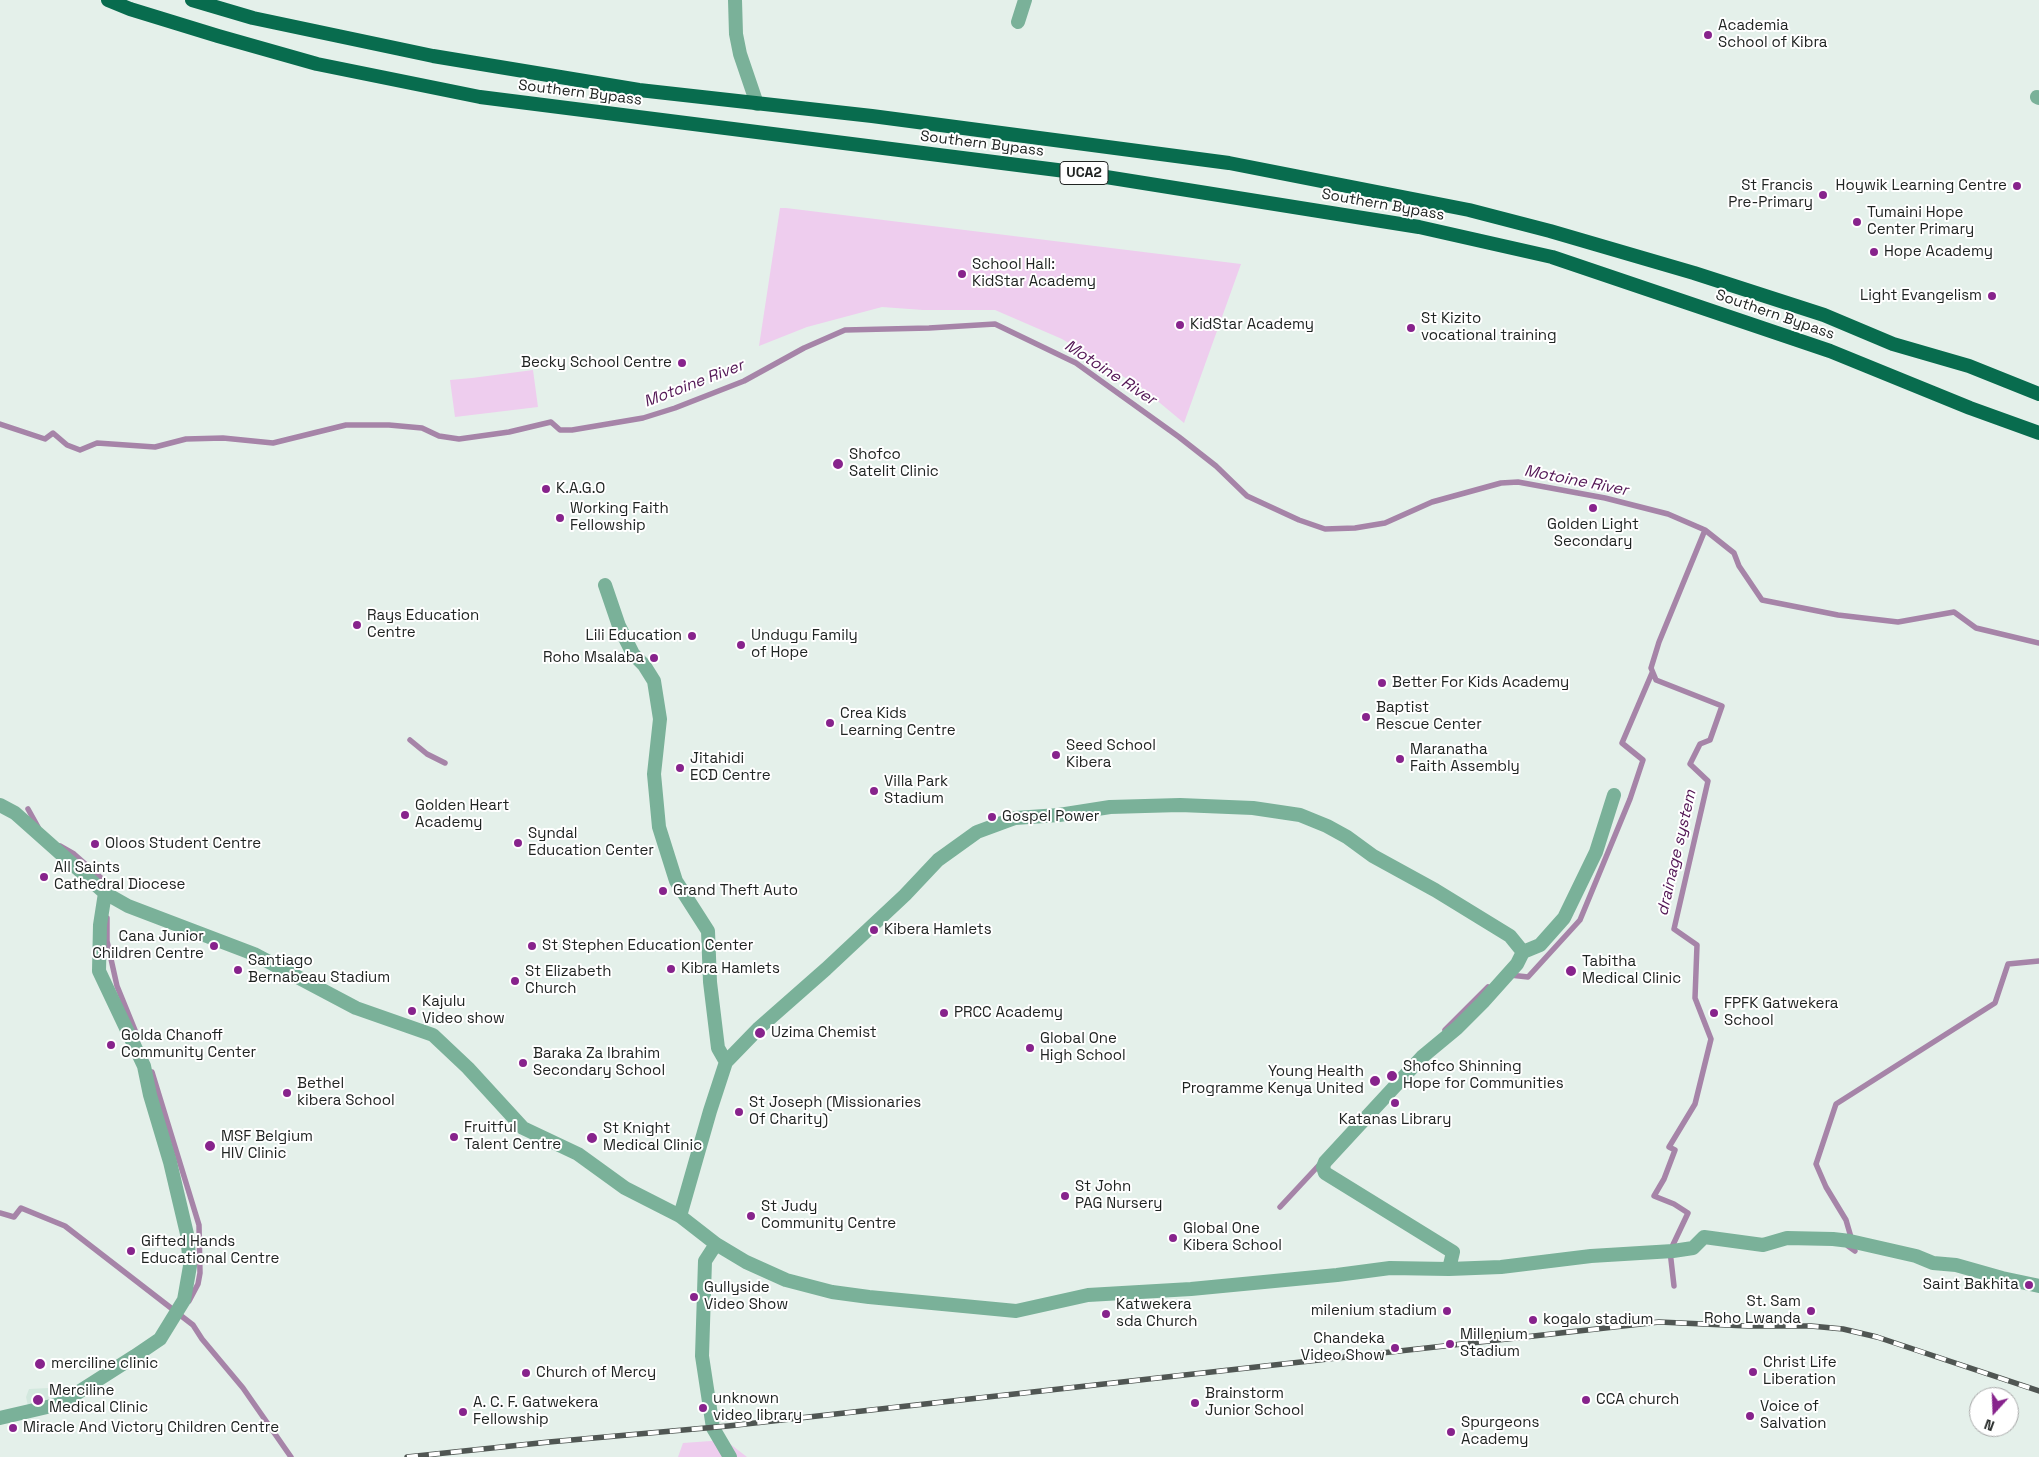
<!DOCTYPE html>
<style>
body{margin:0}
#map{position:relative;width:2039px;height:1457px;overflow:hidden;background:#e4f0ea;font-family:"Space Grotesk",sans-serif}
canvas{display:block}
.north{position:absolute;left:1969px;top:1387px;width:50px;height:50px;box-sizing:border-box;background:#fff;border:1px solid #a6a7a7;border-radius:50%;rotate:200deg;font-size:14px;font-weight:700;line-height:20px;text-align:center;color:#202422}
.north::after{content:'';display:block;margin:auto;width:18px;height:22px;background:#87238c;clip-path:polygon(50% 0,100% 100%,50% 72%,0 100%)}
</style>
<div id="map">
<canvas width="2039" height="1457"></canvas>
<div class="north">N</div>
</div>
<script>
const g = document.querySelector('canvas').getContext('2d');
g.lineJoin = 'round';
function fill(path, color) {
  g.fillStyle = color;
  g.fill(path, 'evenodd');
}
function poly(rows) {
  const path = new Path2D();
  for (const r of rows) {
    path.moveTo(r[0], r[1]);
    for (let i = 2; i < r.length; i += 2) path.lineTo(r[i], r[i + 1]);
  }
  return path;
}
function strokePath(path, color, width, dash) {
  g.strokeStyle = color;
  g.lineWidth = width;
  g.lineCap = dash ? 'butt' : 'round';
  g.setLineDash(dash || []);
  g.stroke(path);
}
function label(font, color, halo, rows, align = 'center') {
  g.font = font + ' "Space Grotesk",sans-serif';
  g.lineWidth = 4;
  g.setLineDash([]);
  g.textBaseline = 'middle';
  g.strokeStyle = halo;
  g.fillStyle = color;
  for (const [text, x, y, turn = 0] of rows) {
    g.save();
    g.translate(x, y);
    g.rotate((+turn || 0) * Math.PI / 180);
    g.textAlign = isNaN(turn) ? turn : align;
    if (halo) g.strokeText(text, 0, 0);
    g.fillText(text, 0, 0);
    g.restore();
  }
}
const built = poly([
 [48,1388,49,1404,28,1406,26,1397,29,1389]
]);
const green = poly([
 [780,208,786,208,1241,264,1184,423,1142,388,1062,339,995,310,923,310,882,307,807,327,759,346],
 [533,370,538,407,455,417,450,380,472,378],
 [725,1440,747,1457,678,1457,683,1443]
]);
const stream = poly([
 [0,424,45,439,53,433,67,445,80,450,97,443,155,447,186,439,223,438,273,443,346,425,389,425,422,428,439,436,459,439,509,432,551,422,560,430,572,430,643,418,675,408,744,381,804,348,845,330,929,328,995,324,1076,363,1179,437,1216,466,1247,496,1299,520,1325,529,1355,528,1385,523,1432,502,1501,483,1518,482,1605,498,1668,514,1705,530,1734,553,1739,566,1762,600,1838,615,1898,622,1954,612,1976,628,2039,643],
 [410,740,427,754,445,763],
 [28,809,38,827],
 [60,846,74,854,108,884,108,893],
 [107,918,107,941,117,986,139,1040],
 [1510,975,1528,977,1580,920,1630,799,1643,760,1622,743,1652,673],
 [1445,1030,1488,987],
 [152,1072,199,1225,200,1273,198,1284,189,1301],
 [1280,1207,1321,1163],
 [0,1213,14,1217,21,1208,65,1226,193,1325,202,1339,243,1388,291,1457],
 [1848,1246,1855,1251,1846,1220,1826,1187,1816,1164,1836,1104,1995,1003,2008,964,2039,961],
 [1674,1286,1670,1251,1688,1213,1674,1204,1654,1196,1664,1179,1675,1150,1669,1147,1695,1104,1711,1039,1695,998,1697,945,1674,929,1708,781,1690,764,1700,744,1710,740,1722,706,1656,680,1651,668,1659,642,1705,530]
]);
const minor = poly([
 [735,0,736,34,740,54,757,104],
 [1018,22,1025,0],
 [2037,97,2039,98],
 [605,585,619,626,633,654,644,665,654,681,660,719,654,774,659,827,676,881,708,931,710,982,718,1048,726,1062],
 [0,805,15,813,105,893,128,906,254,954,356,1008,433,1035,468,1068,523,1128,578,1154,625,1188,680,1216,716,1244,746,1262,786,1280,832,1292,869,1297,1016,1311,1088,1295,1191,1289,1337,1275,1390,1268,1449,1269,1501,1267,1591,1256,1673,1251,1693,1248,1704,1237,1763,1245,1787,1238,1833,1239,1850,1241,1916,1256,1933,1263,1956,1265,2002,1278,2039,1286],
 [1523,952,1540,945,1564,918,1596,852,1614,795],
 [680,1216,710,1111,726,1062,759,1028,826,969,905,895,938,860,977,832,1015,818,1059,815,1110,807,1180,805,1253,808,1300,815,1327,826,1347,837,1373,856,1435,890,1510,936,1523,952,1517,964,1483,1002,1457,1028,1422,1057,1325,1162,1323,1167,1325,1173,1453,1252,1449,1269],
 [716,1244,705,1261,702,1356,713,1428,730,1457],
 [0,1418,60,1404,135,1356,160,1339,184,1300,190,1266,187,1234,170,1162,150,1095,144,1066,99,971,100,925,105,893]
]);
const trunk = poly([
 [108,0,130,9,218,36,317,64,480,97,1081,173,1419,227,1552,257,1830,351,1970,408,2039,433],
 [192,0,253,18,433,56,639,90,872,116,1229,163,1469,210,1550,231,1694,273,1824,315,1893,344,1969,366,2039,394]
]);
const rail = poly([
 [407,1457,549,1442,728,1426,1659,1322,1748,1326,1811,1326,1843,1329,1877,1337,2039,1391]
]);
const markers = [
 [1708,35,5,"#87238c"],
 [2017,186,5,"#87238c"],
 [1823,195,5,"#87238c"],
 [1857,222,5,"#87238c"],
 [1874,252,5,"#87238c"],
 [962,274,5,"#87238c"],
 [1992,296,5,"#87238c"],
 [1180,325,5,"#87238c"],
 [1411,328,5,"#87238c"],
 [682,363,5,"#87238c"],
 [838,464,6,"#87238c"],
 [546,489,5,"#87238c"],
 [1593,508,5,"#87238c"],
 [560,518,5,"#87238c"],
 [357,625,5,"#87238c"],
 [692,636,5,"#87238c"],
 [741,645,5,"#87238c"],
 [654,658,5,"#87238c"],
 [1382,683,5,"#87238c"],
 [1366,717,5,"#87238c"],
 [830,723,5,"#87238c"],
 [1056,755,5,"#87238c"],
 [1400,759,5,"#87238c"],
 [680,768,5,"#87238c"],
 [874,791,5,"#87238c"],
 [405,815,5,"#87238c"],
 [992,817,5,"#87238c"],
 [518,843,5,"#87238c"],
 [95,844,5,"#87238c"],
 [44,877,5,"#87238c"],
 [663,891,5,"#87238c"],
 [874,930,5,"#87238c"],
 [214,946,5,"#87238c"],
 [532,946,5,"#87238c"],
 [671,969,5,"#87238c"],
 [238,970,5,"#87238c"],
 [1571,971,6,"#87238c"],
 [515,981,5,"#87238c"],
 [412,1011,5,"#87238c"],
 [944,1013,5,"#87238c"],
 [1714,1013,5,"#87238c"],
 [760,1033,6,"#87238c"],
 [111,1045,5,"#87238c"],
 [1030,1048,5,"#87238c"],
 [523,1063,5,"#87238c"],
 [1392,1076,6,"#87238c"],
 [1375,1081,6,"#87238c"],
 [287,1093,5,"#87238c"],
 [1395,1103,5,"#87238c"],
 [739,1112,5,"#87238c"],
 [454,1137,5,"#87238c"],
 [592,1138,6,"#87238c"],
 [210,1146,6,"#87238c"],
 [1065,1196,5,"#87238c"],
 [751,1216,5,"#87238c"],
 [1173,1238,5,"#87238c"],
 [131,1251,5,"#87238c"],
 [2029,1285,5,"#87238c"],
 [694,1297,5,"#87238c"],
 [1447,1311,5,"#87238c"],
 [1811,1311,5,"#87238c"],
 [1106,1314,5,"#87238c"],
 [1533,1320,5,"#87238c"],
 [1450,1344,5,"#87238c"],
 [1395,1348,5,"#87238c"],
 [40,1364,6,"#87238c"],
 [1753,1372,5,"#87238c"],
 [526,1373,5,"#87238c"],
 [38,1400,6,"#87238c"],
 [1586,1400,5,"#87238c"],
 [1195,1403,5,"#87238c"],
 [703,1408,5,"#87238c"],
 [463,1412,5,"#87238c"],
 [1750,1416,5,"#87238c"],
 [13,1428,5,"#87238c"],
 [1451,1432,5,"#87238c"]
];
const shields = [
 [1084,173,48]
];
const shieldNames = [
 ["UCA2",1084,173]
];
const poiNames = [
 ["Academia",1718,26],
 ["School of Kibra",1718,43],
 ["St Francis",1813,186,"right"],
 ["Pre-Primary",1813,203,"right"],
 ["Hoywik Learning Centre",2007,186,"right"],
 ["Tumaini Hope",1867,213],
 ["Center Primary",1867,230],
 ["Hope Academy",1884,252],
 ["School Hall:",972,265],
 ["KidStar Academy",972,282],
 ["Light Evangelism",1982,296,"right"],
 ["St Kizito",1421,319],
 ["vocational training",1421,336],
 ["KidStar Academy",1190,325],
 ["Becky School Centre",672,363,"right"],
 ["Shofco",849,455],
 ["Satelit Clinic",849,472],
 ["K.A.G.O",556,489],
 ["Working Faith",570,509],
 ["Fellowship",570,526],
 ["Golden Light",1593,525,"center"],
 ["Secondary",1593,542,"center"],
 ["Rays Education",367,616],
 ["Centre",367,633],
 ["Lili Education",682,636,"right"],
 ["Undugu Family",751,636],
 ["of Hope",751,653],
 ["Roho Msalaba",644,658,"right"],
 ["Better For Kids Academy",1392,683],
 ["Baptist",1376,708],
 ["Rescue Center",1376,725],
 ["Crea Kids",840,714],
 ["Learning Centre",840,731],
 ["Seed School",1066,746],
 ["Kibera",1066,763],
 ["Maranatha",1410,750],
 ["Faith Assembly",1410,767],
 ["Jitahidi",690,759],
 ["ECD Centre",690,776],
 ["Villa Park",884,782],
 ["Stadium",884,799],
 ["Golden Heart",415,806],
 ["Academy",415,823],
 ["Gospel Power",1002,817],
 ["Syndal",528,834],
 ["Education Center",528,851],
 ["Oloos Student Centre",105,844],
 ["All Saints",54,868],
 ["Cathedral Diocese",54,885],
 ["Grand Theft Auto",673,891],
 ["Kibera Hamlets",884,930],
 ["Cana Junior",204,937,"right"],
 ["Children Centre",204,954,"right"],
 ["St Stephen Education Center",542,946],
 ["Santiago",248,961],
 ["Bernabeau Stadium",248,978],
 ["Tabitha",1582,962],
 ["Medical Clinic",1582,979],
 ["Kibra Hamlets",681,969],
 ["St Elizabeth",525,972],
 ["Church",525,989],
 ["Kajulu",422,1002],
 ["Video show",422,1019],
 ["FPFK Gatwekera",1724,1004],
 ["School",1724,1021],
 ["PRCC Academy",954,1013],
 ["Uzima Chemist",771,1033],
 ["Golda Chanoff",121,1036],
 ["Community Center",121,1053],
 ["Global One",1040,1039],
 ["High School",1040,1056],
 ["Baraka Za Ibrahim",533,1054],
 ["Secondary School",533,1071],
 ["Shofco Shinning",1403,1067],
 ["Hope for Communities",1403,1084],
 ["Young Health",1364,1072,"right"],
 ["Programme Kenya United",1364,1089,"right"],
 ["Bethel",297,1084],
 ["kibera School",297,1101],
 ["St Joseph (Missionaries",749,1103],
 ["Of Charity)",749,1120],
 ["Katanas Library",1395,1120,"center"],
 ["Fruitful",464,1128],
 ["Talent Centre",464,1145],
 ["St Knight",603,1129],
 ["Medical Clinic",603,1146],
 ["MSF Belgium",221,1137],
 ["HIV Clinic",221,1154],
 ["St John",1075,1187],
 ["PAG Nursery",1075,1204],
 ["St Judy",761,1207],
 ["Community Centre",761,1224],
 ["Global One",1183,1229],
 ["Kibera School",1183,1246],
 ["Gifted Hands",141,1242],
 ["Educational Centre",141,1259],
 ["Saint Bakhita",2019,1285,"right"],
 ["Gullyside",704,1288],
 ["Video Show",704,1305],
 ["St. Sam",1801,1302,"right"],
 ["Roho Lwanda",1801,1319,"right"],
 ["Katwekera",1116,1305],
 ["sda Church",1116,1322],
 ["milenium stadium",1437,1311,"right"],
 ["kogalo stadium",1543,1320],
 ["Millenium",1460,1335],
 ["Stadium",1460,1352],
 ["Chandeka",1385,1339,"right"],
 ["Video Show",1385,1356,"right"],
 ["Christ Life",1763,1363],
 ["Liberation",1763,1380],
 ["merciline clinic",51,1364],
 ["Church of Mercy",536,1373],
 ["Merciline",49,1391],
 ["Medical Clinic",49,1408],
 ["Brainstorm",1205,1394],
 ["Junior School",1205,1411],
 ["unknown",713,1399],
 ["video library",713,1416],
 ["CCA church",1596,1400],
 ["A. C. F. Gatwekera",473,1403],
 ["Fellowship",473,1420],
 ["Voice of",1760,1407],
 ["Salvation",1760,1424],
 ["Spurgeons",1461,1423],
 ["Academy",1461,1440],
 ["Miracle And Victory Children Centre",23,1428]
];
const streetNames = [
 ["Southern Bypass",580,93,7],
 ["Southern Bypass",982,144,7],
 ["Southern Bypass",1383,205,10],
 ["Southern Bypass",1775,315,19]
];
const waterNames = [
 ["Motoine River",1110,373,33],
 ["Motoine River",694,384,-21],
 ["Motoine River",1576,481,11],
 ["drainage system",1677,853,-77]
];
fill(built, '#d3e8de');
fill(green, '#eecdee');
strokePath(stream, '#a684a8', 5.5);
strokePath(minor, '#7ab199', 14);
strokePath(trunk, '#086c4e', 14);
strokePath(rail, '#505653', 5.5);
strokePath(rail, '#fff', 4, [11]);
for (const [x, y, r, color] of markers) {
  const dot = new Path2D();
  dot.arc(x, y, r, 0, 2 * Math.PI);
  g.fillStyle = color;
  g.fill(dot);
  strokePath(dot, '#fff', 2);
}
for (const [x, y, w] of shields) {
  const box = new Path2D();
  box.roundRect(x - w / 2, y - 11.5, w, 23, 4);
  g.fillStyle = '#fff';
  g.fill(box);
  strokePath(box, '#202422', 1);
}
label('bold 14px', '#202422', null, shieldNames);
label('15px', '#202422', '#fff', poiNames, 'left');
label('15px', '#202422', '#fff', streetNames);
label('italic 16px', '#531755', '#fff', waterNames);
</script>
